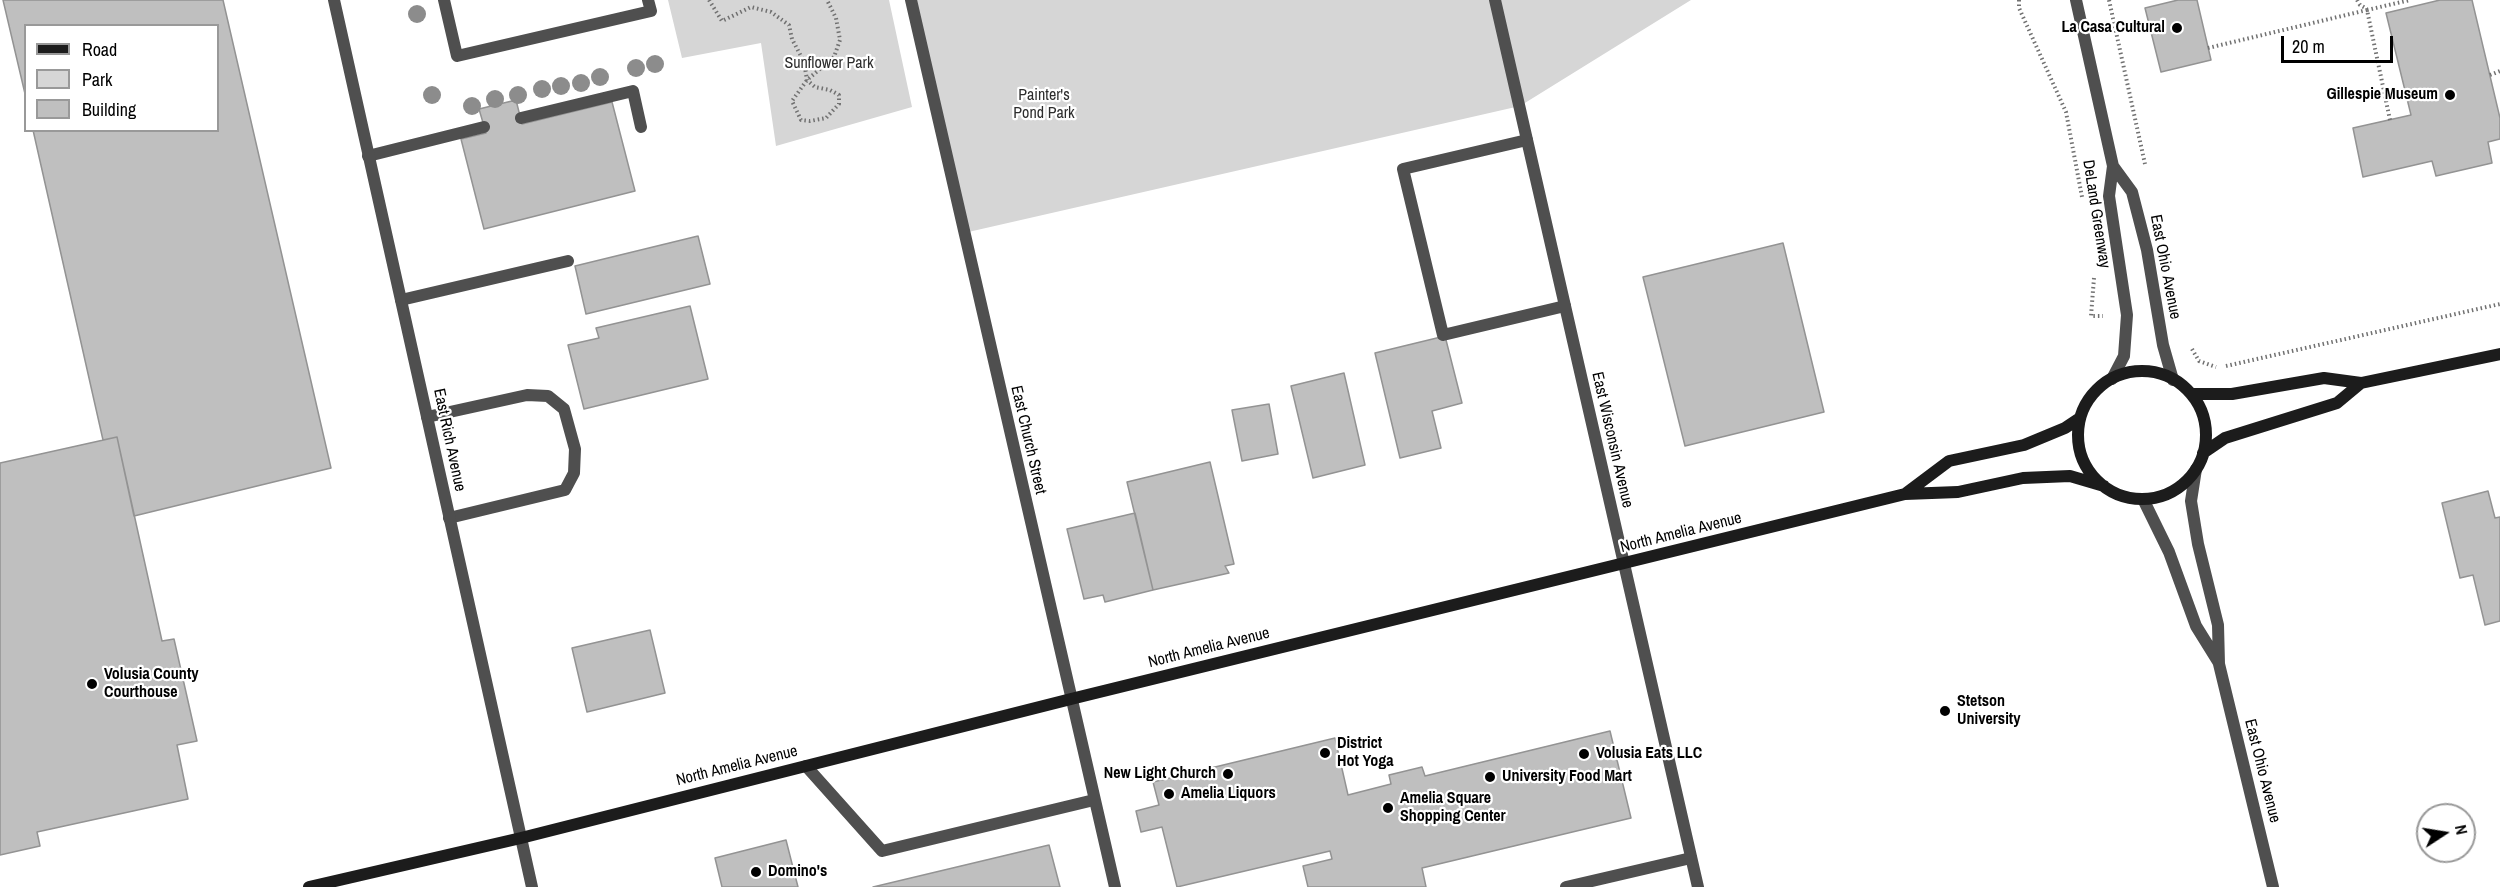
<!DOCTYPE html>
<style>
body{margin:0}
#map{position:relative;width:2500px;height:887px;overflow:hidden;background:#fff;font-family:"Archivo Narrow",sans-serif}
canvas{display:block}
.legend{position:absolute;left:24px;top:24px;width:195px;height:108px;box-sizing:border-box;background:#fff;border:2px solid #999;margin:0;padding:8px 10px;list-style:none;font-size:18px;color:#000}
.legend li{display:flex;align-items:center;gap:12px;height:30px}
.legend b{width:30px;border:2px solid #999}
.north{position:absolute;left:2416px;top:803px;width:60px;height:60px;box-sizing:border-box;background:#fff;border:2px solid #999;border-radius:50%;rotate:78deg;font-size:16px;font-weight:700;line-height:24px;text-align:center;color:#000}
.north::after{content:'';display:block;margin:auto;width:21px;height:27px;background:#000;clip-path:polygon(50% 0,100% 100%,50% 72%,0 100%)}
.scale{position:absolute;left:2281px;top:36px;width:112px;height:27px;box-sizing:border-box;border:3px solid #000;border-top:0;padding-left:8px;font-size:18px;line-height:21px;white-space:nowrap;color:#000;-webkit-text-stroke:4px #fff;paint-order:stroke}
</style>
<div id="map">
<canvas width="2500" height="887"></canvas>
<ul class="legend">
<li><b style="height:8px;background:#1c1c1c"></b>Road</li>
<li><b style="height:16px;background:#d6d6d6"></b>Park</li>
<li><b style="height:16px;background:#bfbfbf"></b>Building</li>
</ul>
<div class="north">N</div>
<div class="scale">20 m</div>
</div>
<script>
const g = document.querySelector('canvas').getContext('2d');
g.lineJoin = 'round';
function fill(path, color) {
  g.fillStyle = color;
  g.fill(path, 'evenodd');
}
function poly(rows) {
  const path = new Path2D();
  for (const r of rows) {
    if (r.length === 3) {
      path.moveTo(r[0] + r[2], r[1]);
      path.arc(r[0], r[1], r[2], 0, 2 * Math.PI);
      continue;
    }
    path.moveTo(r[0], r[1]);
    for (let i = 2; i < r.length; i += 2) path.lineTo(r[i], r[i + 1]);
  }
  return path;
}
function strokePath(path, color, width, dash) {
  g.strokeStyle = color;
  g.lineWidth = width;
  g.lineCap = dash ? 'butt' : 'round';
  g.setLineDash(dash || []);
  g.stroke(path);
}
function label(font, color, halo, rows, align = 'center') {
  g.font = font + ' "Archivo Narrow",sans-serif';
  g.lineWidth = 4.5;
  g.setLineDash([]);
  g.textBaseline = 'middle';
  g.strokeStyle = halo;
  g.fillStyle = color;
  for (const [text, x, y, turn = 0] of rows) {
    g.save();
    g.translate(x, y);
    g.rotate((+turn || 0) * Math.PI / 180);
    g.textAlign = isNaN(turn) ? turn : align;
    if (halo) g.strokeText(text, 0, 0);
    g.fillText(text, 0, 0);
    g.restore();
  }
}
const green = poly([
 [668,0,889,0,912,107,776,146,761,43,682,58],
 [911,0,1691,0,1520,106,964,233]
]);
const building = poly([
 [3,0,223,0,331,468,134,516,117,437,103,440,33,130,218,130,218,26,26,26,26,98,3,0],
 [2178,0,2197,0,2211,60,2161,72,2145,8,2178,0],
 [2440,0,2472,0,2500,118,2500,139,2488,142,2492,163,2436,176,2432,161,2363,177,2353,128,2411,115,2386,13,2440,0],
 [516,100,522,124,612,102,635,191,484,229,461,139,486,133,479,109,516,100],
 [698,236,710,284,586,314,575,266,698,236],
 [1783,243,1824,412,1685,446,1643,277,1783,243],
 [690,306,708,379,584,409,568,345,599,338,596,328,690,306],
 [1445,336,1462,403,1432,411,1441,448,1400,458,1375,353,1445,336],
 [1344,373,1365,465,1313,478,1291,386,1344,373],
 [1269,404,1278,454,1242,461,1232,410,1269,404],
 [117,437,162,641,174,639,197,741,177,745,188,799,37,832,40,846,0,855,0,463,117,437],
 [1210,462,1234,564,1225,566,1229,573,1153,590,1127,482,1210,462],
 [2488,491,2495,518,2500,517,2500,621,2485,625,2473,575,2460,578,2442,503,2488,491],
 [1135,513,1153,590,1105,602,1103,595,1084,599,1067,529,1135,513],
 [650,630,665,693,587,712,572,648,650,630],
 [1610,731,1631,818,1422,868,1426,887,1308,887,1303,866,1332,859,1330,851,1177,887,1162,827,1141,832,1136,811,1159,805,1153,782,1335,738,1348,795,1391,784,1389,775,1422,767,1425,776,1610,731],
 [786,840,798,887,722,887,715,858,786,840],
 [1049,845,1060,887,873,887,1049,845]
]);
const path = poly([
 [709,0,722,21,751,7,771,12,789,25,792,39,804,62,807,80,815,87,830,90,839,95,839,104,826,118,810,121,801,120,792,101,807,80,834,57,840,40,836,18,827,0],
 [2019,0,2019,8,2066,112,2082,197],
 [2109,0,2145,164],
 [2357,0,2360,5,2367,9],
 [2208,48,2367,10],
 [2490,75,2500,71],
 [2390,120,2367,10,2410,0],
 [2094,278,2091,316,2103,316],
 [2192,349,2199,361,2216,367],
 [2226,366,2500,304]
]);
const service = poly([
 [444,0,457,56,651,11,648,0],
 [521,118,633,91,641,127],
 [1527,140,1403,169,1443,335,1565,306],
 [368,156,484,127],
 [401,300,568,261],
 [427,417,527,395,548,396,564,409,575,449,574,473,565,490,449,518],
 [806,766,882,851,1094,800],
 [1566,887,1691,858]
]);
const minor = poly([
 [334,0,532,887],
 [911,0,1115,887],
 [2196,469,2191,501,2198,544,2218,625,2219,664,2273,887],
 [2143,499,2169,552,2196,626,2219,663]
]);
const tertiary = poly([
 [1495,0,1698,887],
 [2076,0,2113,166,2109,196,2127,315,2124,356,2112,379],
 [2113,166,2132,192,2147,250,2163,345,2173,380]
]);
const secondary = poly([
 [2142,435,64],
 [2191,394,2232,394,2324,378,2361,383,2500,354],
 [2203,453,2225,438,2337,403,2361,383],
 [1905,494,1949,461,2024,445,2065,428,2080,418],
 [309,887,521,838,1071,699,1905,494,1958,492,2023,478,2070,476,2104,486]
]);
const trees = [
 [417,14],
 [655,64],
 [636,68],
 [600,77],
 [581,83],
 [561,86],
 [542,89],
 [432,95],
 [518,95],
 [495,99],
 [472,106]
];
const markers = [
 [2177,28,6,"#000"],
 [2450,95,6,"#000"],
 [92,684,6,"#000"],
 [1945,711,6,"#000"],
 [1325,753,6,"#000"],
 [1584,754,6,"#000"],
 [1228,774,6,"#000"],
 [1490,777,6,"#000"],
 [1169,794,6,"#000"],
 [1388,808,6,"#000"],
 [756,872,6,"#000"]
];
const poiNames = [
 ["La Casa Cultural",2165,28,"right"],
 ["Gillespie Museum",2438,95,"right"],
 ["Volusia County",104,675],
 ["Courthouse",104,693],
 ["Stetson",1957,702],
 ["University",1957,720],
 ["District",1337,744],
 ["Hot Yoga",1337,762],
 ["Volusia Eats LLC",1596,754],
 ["New Light Church",1216,774,"right"],
 ["University Food Mart",1502,777],
 ["Amelia Liquors",1181,794],
 ["Amelia Square",1400,799],
 ["Shopping Center",1400,817],
 ["Domino's",768,872]
];
const parkNames = [
 ["Sunflower Park",829,64],
 ["Painter's",1044,96],
 ["Pond Park",1044,114]
];
const streetNames = [
 ["DeLand Greenway",2096,214,81],
 ["East Ohio Avenue",2165,267,79],
 ["East Rich Avenue",449,440,78],
 ["East Church Street",1028,440,77],
 ["East Wisconsin Avenue",1612,440,77],
 ["North Amelia Avenue",1681,533,-14],
 ["North Amelia Avenue",1209,648,-14],
 ["North Amelia Avenue",737,766,-14],
 ["East Ohio Avenue",2262,771,76]
];
fill(green, '#d6d6d6');
fill(building, '#bfbfbf');
strokePath(building, '#939393', 1.5);
strokePath(path, '#717171', 4, [1.5, 3]);
strokePath(service, '#4f4f4f', 12);
strokePath(minor, '#4f4f4f', 12);
strokePath(tertiary, '#4f4f4f', 12);
strokePath(secondary, '#1c1c1c', 12);
g.fillStyle = '#8c8c8c';
for (const [x, y] of trees) {
  g.beginPath();
  g.arc(x, y, 9, 0, 2 * Math.PI);
  g.fill();
}
for (const [x, y, r, color] of markers) {
  const dot = new Path2D();
  dot.arc(x, y, r, 0, 2 * Math.PI);
  g.fillStyle = color;
  g.fill(dot);
  strokePath(dot, '#fff', 2);
}
label('bold 16px', '#000', '#fff', poiNames, 'left');
label('16px', '#2d2d2d', '#fff', parkNames);
label('16px', '#000', '#fff', streetNames);
</script>
